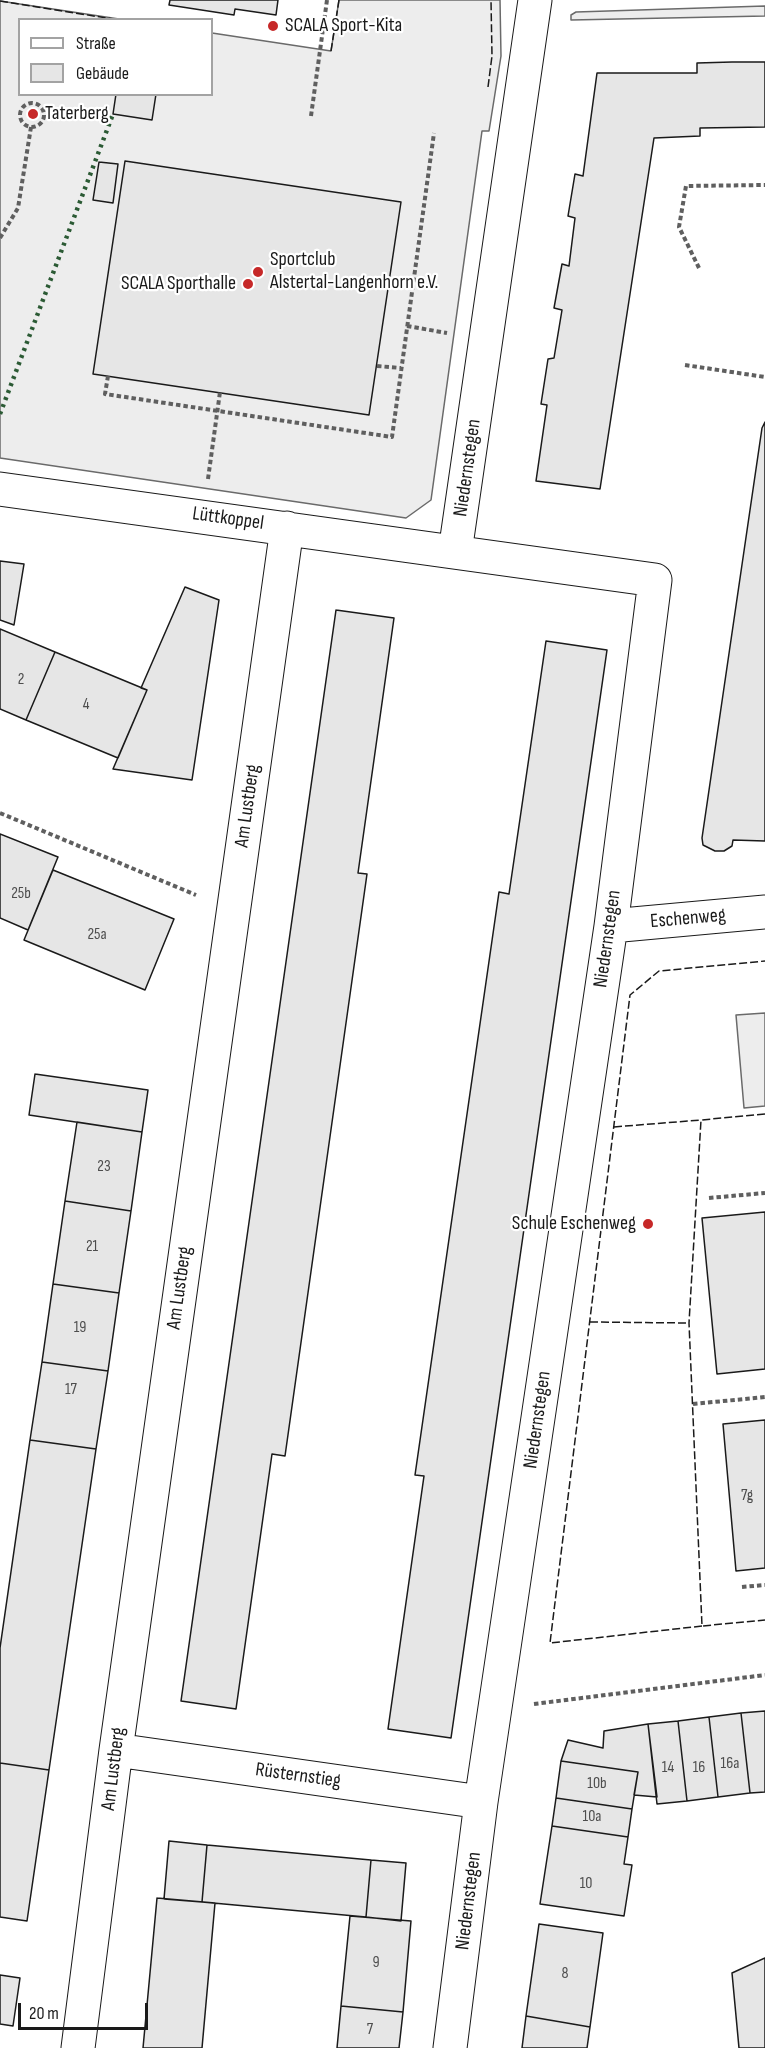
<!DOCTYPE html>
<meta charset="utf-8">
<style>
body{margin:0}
#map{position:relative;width:765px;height:2048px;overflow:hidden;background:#fff;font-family:"Sofia Sans Condensed",sans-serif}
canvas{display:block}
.legend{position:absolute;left:18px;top:18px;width:195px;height:78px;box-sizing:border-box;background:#fff;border:2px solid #a3a3a3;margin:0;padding:8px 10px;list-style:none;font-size:18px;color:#1a1a1a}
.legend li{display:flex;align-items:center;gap:12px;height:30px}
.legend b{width:30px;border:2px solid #a3a3a3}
.scale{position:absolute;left:18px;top:2003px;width:130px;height:27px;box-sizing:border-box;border:3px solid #1a1a1a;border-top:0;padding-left:8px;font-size:18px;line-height:21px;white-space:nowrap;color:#1a1a1a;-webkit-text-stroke:4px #fff;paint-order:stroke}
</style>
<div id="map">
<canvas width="765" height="2048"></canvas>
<ul class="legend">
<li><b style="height:8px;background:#fff"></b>Straße</li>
<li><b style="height:16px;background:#e6e6e6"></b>Gebäude</li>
</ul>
<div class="scale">20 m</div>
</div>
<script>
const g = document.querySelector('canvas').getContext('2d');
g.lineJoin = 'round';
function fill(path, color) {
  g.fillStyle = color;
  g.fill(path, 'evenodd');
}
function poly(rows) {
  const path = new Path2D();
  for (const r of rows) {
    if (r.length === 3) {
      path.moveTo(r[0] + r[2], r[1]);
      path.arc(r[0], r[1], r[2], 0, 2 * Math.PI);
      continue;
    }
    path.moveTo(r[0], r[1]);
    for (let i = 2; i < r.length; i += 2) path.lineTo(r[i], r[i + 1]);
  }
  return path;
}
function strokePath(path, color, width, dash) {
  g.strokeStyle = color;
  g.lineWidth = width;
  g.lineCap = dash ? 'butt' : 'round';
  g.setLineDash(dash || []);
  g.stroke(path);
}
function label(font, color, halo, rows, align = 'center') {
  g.font = font + ' "Sofia Sans Condensed",sans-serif';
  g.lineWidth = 4.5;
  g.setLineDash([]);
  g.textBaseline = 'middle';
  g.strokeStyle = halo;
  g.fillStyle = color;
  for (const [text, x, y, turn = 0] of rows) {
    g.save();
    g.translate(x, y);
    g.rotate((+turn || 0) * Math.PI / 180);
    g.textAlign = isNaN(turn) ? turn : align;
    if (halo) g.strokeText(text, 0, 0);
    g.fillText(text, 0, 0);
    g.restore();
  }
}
const built = poly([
 [339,0,500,0,501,56,489,131,482,131,431,500,406,518,0,458,0,1,119,19,20,20,20,94,212,94,212,33,331,51,339,0],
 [765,6,765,16,571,20,571,15,576,12,765,6],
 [765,1013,765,1106,744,1108,736,1015,765,1013]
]);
const building = poly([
 [170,0,278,0,276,15,235,9,234,15,169,5,170,0],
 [732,62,765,62,765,127,700,128,700,136,654,138,600,489,536,481,547,405,541,404,548,359,554,358,562,310,554,308,562,264,569,266,575,218,568,216,575,174,583,176,597,73,697,73,697,63,732,62],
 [116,94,156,94,152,120,113,114,116,94],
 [125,161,401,202,369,415,93,374,125,161],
 [99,162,118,164,113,203,93,200,99,162],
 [765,422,765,841,733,840,732,846,724,851,715,851,703,845,702,838,762,428,765,422],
 [0,561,24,564,14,625,0,620,0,561],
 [185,587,219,600,192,780,113,769,147,690,141,688,185,587],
 [336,610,394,618,358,873,367,874,285,1456,272,1454,236,1709,181,1701,336,610],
 [0,629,55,652,26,720,0,709,0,629],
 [546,641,607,650,451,1738,388,1729,424,1476,415,1475,499,892,509,894,546,641],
 [55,652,147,690,118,758,26,720,55,652],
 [0,834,58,857,28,930,0,918,0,834],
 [53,870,174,919,145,990,24,940,53,870],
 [35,1074,148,1090,142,1132,29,1115,35,1074],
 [77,1122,142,1132,131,1211,65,1201,77,1122],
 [65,1201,131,1211,119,1293,53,1284,65,1201],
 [765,1212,765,1369,717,1374,702,1218,765,1212],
 [53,1284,119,1293,108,1371,42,1362,53,1284],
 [42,1362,108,1371,96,1449,30,1440,42,1362],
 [765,1420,765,1568,736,1571,723,1424,765,1420],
 [30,1440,96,1449,49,1770,0,1763,0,1648,30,1440],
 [765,1711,765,1792,750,1793,741,1713,765,1711],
 [741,1713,750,1793,718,1797,709,1717,741,1713],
 [709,1717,718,1797,687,1801,678,1721,709,1717],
 [678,1721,687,1801,657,1804,648,1724,678,1721],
 [648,1724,657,1797,634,1795,638,1772,561,1761,568,1740,603,1748,604,1731,648,1724],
 [561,1761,638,1772,632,1809,556,1798,561,1761],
 [0,1763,49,1770,27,1921,0,1917,0,1763],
 [556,1798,632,1809,628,1837,552,1826,556,1798],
 [552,1826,628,1837,624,1864,632,1865,624,1916,540,1904,552,1826],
 [169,1841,207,1845,202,1902,164,1899,169,1841],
 [207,1845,371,1860,366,1917,202,1902,207,1845],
 [371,1860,406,1863,401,1921,366,1917,371,1860],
 [157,1898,215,1903,202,2048,143,2048,157,1898],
 [350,1916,411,1921,403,2012,341,2006,350,1916],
 [539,1924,603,1933,590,2027,526,2016,539,1924],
 [765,1958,765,2048,739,2048,732,1973,765,1958],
 [0,1975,20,1978,13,2026,0,2024,0,1975],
 [341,2006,403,2012,399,2048,337,2048,341,2006],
 [526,2016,590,2027,587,2048,522,2048,526,2016]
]);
const path = poly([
 [32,115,12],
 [311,116,327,0],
 [0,238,18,208,31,127],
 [699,268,679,227,686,186,765,185],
 [407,326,447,333],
 [685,365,765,377],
 [377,366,401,368],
 [108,376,105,394,392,437,434,133],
 [208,479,220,392],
 [0,813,196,895],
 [709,1198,765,1193],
 [693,1404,765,1397],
 [742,1587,765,1585],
 [534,1704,765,1675]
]);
const street = poly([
 [0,489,655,580,611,926,481,1802,450,2048],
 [455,552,535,0],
 [611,926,765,912],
 [116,1750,481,1802],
 [78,2048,116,1750,287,528]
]);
const hedge = poly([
 [0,414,113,114]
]);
const fence = poly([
 [0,1,119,20],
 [331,51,339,0],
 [488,87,492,56,491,0],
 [765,1114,701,1120,689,1323,702,1626,765,1620],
 [614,1127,701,1120],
 [590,1322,689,1323],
 [702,1626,550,1643,630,995,659,971,765,961]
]);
const markers = [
 [273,26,6,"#c62828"],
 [33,114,6,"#c62828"],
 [258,272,6,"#c62828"],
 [248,284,6,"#c62828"],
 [648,1224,6,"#c62828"]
];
const numberNames = [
 ["2",21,680],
 ["4",86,705],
 ["25b",21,894],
 ["25a",97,935],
 ["23",104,1167],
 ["21",92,1247],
 ["19",80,1328],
 ["17",71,1390],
 ["7g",747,1496],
 ["16a",730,1764],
 ["14",668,1768],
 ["16",699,1768],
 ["10b",597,1784],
 ["10a",592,1817],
 ["10",586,1884],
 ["9",376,1963],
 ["8",565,1974],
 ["7",370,2030]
];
const poiNames = [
 ["SCALA Sport-Kita",285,26],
 ["Taterberg",45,114],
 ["Sportclub",270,260],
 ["Alstertal-Langenhorn e.V.",270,283],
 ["SCALA Sporthalle",236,284,"right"],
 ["Schule Eschenweg",636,1224,"right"]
];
const streetNames = [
 ["Niedernstegen",468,468,-82],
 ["Lüttkoppel",228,519,8],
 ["Am Lustberg",248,806,-82],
 ["Eschenweg",688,919,-5],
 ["Niedernstegen",608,939,-82],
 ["Am Lustberg",180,1288,-82],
 ["Niedernstegen",538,1420,-82],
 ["Am Lustberg",114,1769,-83],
 ["Rüsternstieg",298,1776,8],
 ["Niedernstegen",469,1901,-83]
];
fill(built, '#ededed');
strokePath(built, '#6a6a6a', 1.5);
fill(building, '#e6e6e6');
strokePath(building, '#1a1a1a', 1.5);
strokePath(street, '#1a1a1a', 35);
strokePath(path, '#5f5f5f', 4, [4.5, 3]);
strokePath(street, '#fff', 33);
strokePath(hedge, '#2b5a34', 4.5, [3, 4.5]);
strokePath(fence, '#1a1a1a', 1.5, [8, 3]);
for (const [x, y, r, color] of markers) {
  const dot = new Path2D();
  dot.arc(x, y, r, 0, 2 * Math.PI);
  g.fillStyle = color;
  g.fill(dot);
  strokePath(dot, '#fff', 2);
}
label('16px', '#4d4d4d', null, numberNames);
label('20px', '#1a1a1a', '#fff', poiNames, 'left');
label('20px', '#1a1a1a', '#fff', streetNames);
</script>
